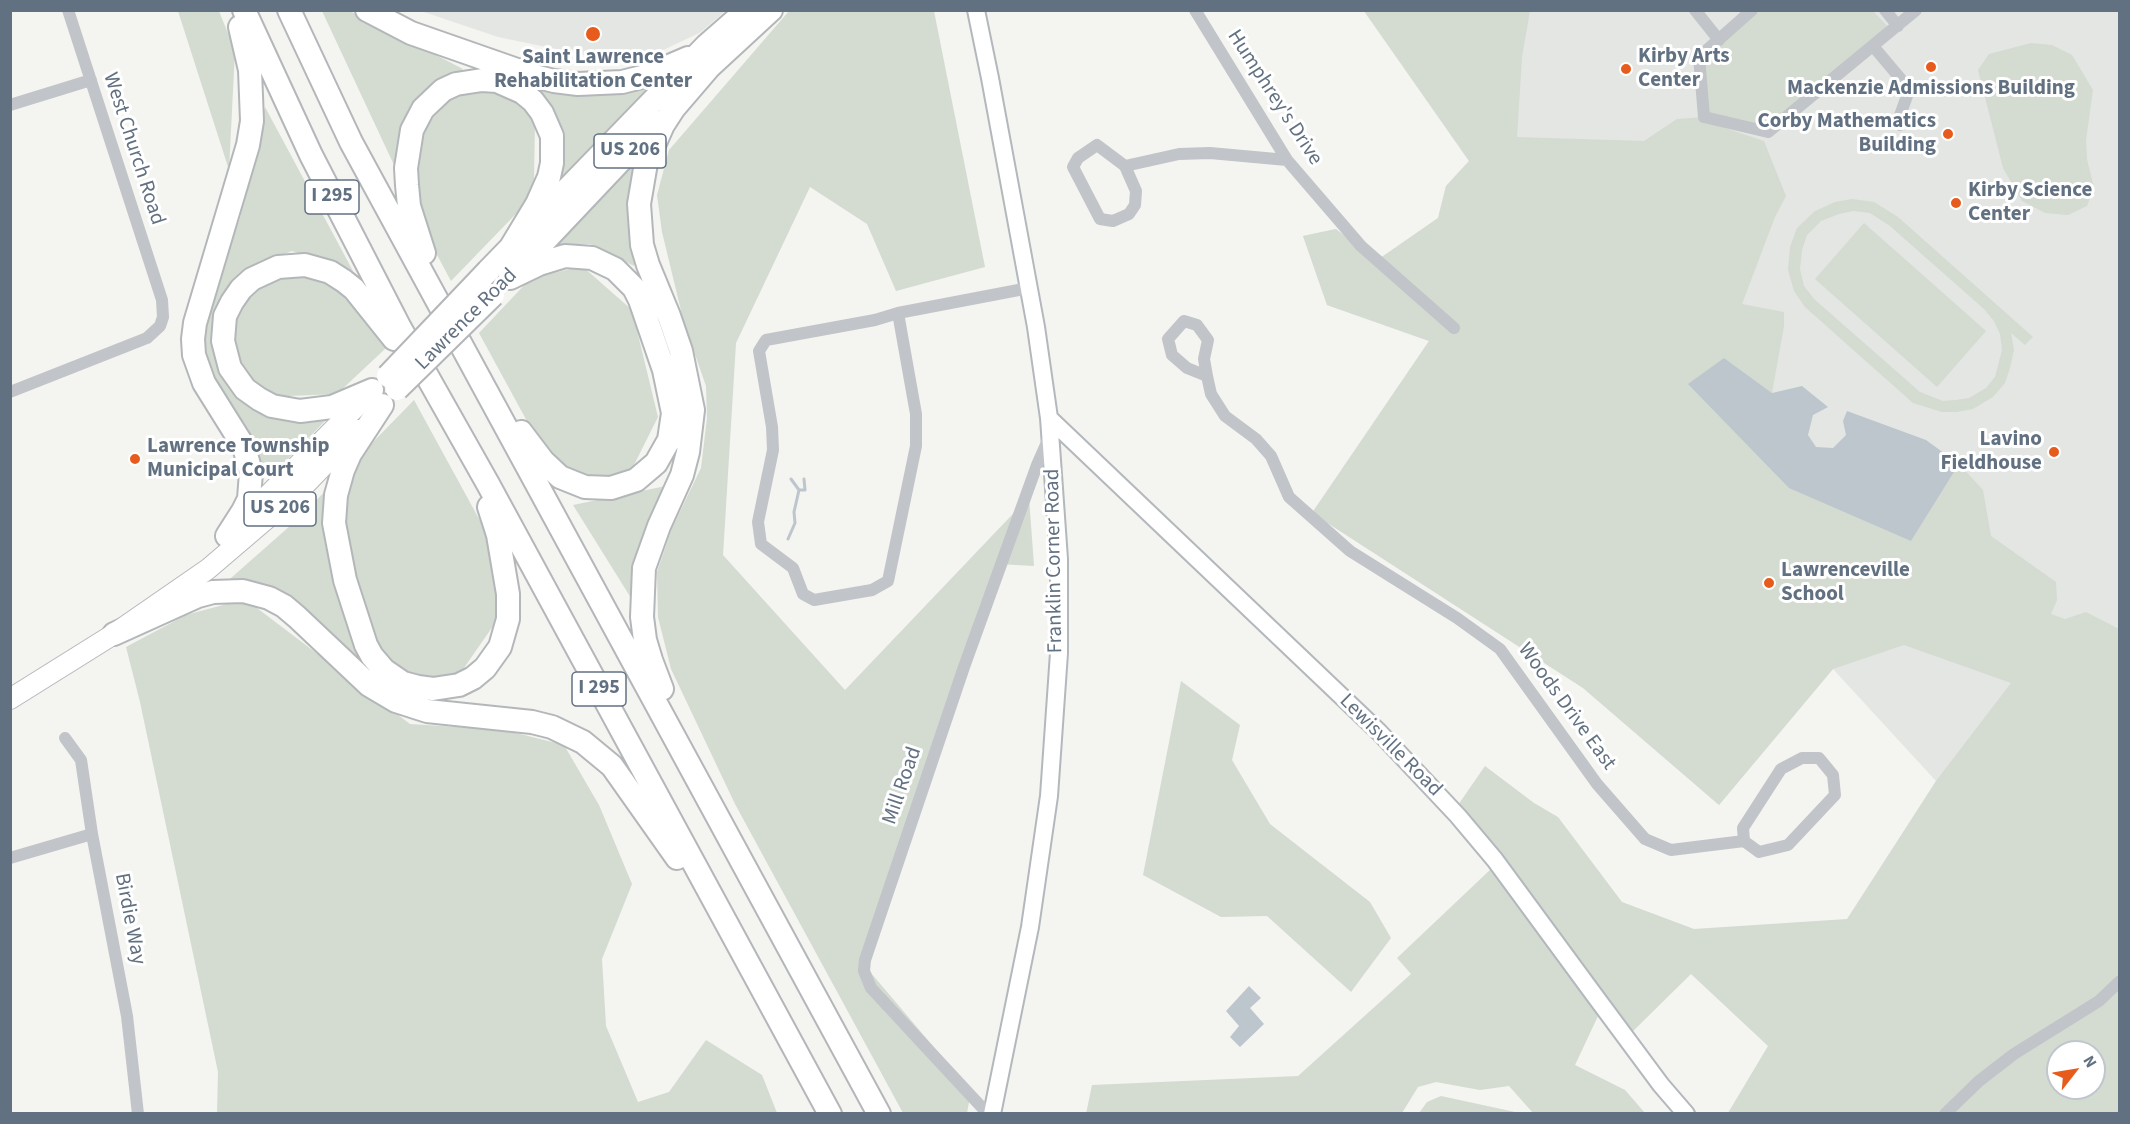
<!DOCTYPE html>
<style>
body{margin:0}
#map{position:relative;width:2130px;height:1124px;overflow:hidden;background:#f4f4f0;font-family:"Source Sans 3",sans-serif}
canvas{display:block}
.frame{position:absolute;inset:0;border:12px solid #627182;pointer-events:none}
.north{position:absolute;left:2046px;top:1040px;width:60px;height:60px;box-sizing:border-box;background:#fff;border:2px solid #c0c6cd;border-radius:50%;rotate:59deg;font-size:16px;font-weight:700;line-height:24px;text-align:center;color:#627182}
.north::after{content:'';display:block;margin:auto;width:21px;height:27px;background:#e75c1d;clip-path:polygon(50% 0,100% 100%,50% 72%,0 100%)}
</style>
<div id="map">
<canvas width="2130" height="1124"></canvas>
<div class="frame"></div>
<div class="north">N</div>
</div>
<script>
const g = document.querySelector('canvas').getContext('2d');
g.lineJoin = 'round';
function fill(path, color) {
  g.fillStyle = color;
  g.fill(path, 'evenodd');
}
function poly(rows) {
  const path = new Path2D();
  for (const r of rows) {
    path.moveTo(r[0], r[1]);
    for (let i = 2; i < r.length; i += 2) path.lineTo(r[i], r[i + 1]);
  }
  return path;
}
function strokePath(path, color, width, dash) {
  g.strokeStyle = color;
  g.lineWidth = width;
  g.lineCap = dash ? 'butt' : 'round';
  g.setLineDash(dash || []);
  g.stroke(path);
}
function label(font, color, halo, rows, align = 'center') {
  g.font = font + ' "Source Sans 3",sans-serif';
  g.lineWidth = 6;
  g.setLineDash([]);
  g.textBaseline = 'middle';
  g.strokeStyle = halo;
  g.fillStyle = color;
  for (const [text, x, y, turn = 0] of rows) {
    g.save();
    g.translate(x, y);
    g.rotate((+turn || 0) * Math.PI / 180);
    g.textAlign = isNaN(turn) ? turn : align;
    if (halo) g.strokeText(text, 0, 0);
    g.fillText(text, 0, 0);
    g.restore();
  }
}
const built = poly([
 [421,11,725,11,701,32,659,52,600,58,498,37],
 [1364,11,2119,11,2119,1113,1728,1113,1848,919,1936,781,1833,669,1719,805,1583,688,1312,513,1429,341,1327,305,1303,236,1336,229,1376,261,1438,218,1446,186,1469,161],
 [2058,1052,2094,1052,2094,1088,2058,1088]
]);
const green = poly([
 [178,11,219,11,235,51,229,170],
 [322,11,350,11,463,69,409,110,394,165],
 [789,11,934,11,985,267,896,291,867,224,810,187,736,343,723,555,845,690,1029,497,1034,566,998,564,860,960,971,1091,967,1113,903,1113,735,804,671,669,658,617,657,572,672,528,701,468,707,418,706,386,684,323,662,232,657,195,669,150],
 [1364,11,1530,11,1522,57,1517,137,1644,141,1677,119,1704,117,1716,125,1764,141,1786,196,1775,217,1742,304,1784,312,1784,326,1772,393,1724,358,1689,384,1911,541,1959,464,1983,490,1991,536,2056,582,2057,600,2051,614,2065,619,2086,612,2119,629,2119,1113,1728,1113,1768,1046,1691,974,1626,1038,1456,808,1485,766,1534,803,1558,817,1622,902,1694,929,1847,919,1936,781,2011,683,1904,645,1833,669,1719,805,1583,688,1312,513,1429,341,1327,305,1303,236,1336,229,1376,261,1438,218,1446,186,1469,161],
 [2058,1052,2094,1052,2094,1088,2058,1088],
 [1759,11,1873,11,1888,27,1766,127,1708,114,1703,59],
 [2031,43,2052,45,2072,55,2093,90,2086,140,2087,159,2094,188,2087,206,2068,215,2045,213,2022,201,2003,168,1978,70,1989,54],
 [526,79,654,82,557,187,564,137,546,99],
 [464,86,502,89,535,121,534,178,540,189,451,281,414,212,415,136],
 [265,107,353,271,292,251,247,269,217,351,271,414,327,419,270,477,206,370,201,330,240,218],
 [641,149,627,197,638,250,634,266,590,244,548,247],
 [1852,199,1874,202,1898,217,2033,337,2025,345,2011,333,2014,350,2010,368,2005,383,1993,397,1973,409,1957,412,1942,412,1913,403,1805,307,1794,291,1788,270,1790,247,1797,228,1815,211,1835,202],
 [1853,211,1870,213,1890,226,1984,309,1994,321,2000,334,2002,350,1995,377,1986,388,1969,398,1956,400,1943,401,1920,392,1814,299,1804,286,1800,269,1802,250,1807,235,1821,221,1839,214],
 [1864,223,1986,331,1937,387,1815,279],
 [582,266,632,310,658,417,629,475,567,475,552,467,479,333,530,279],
 [273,278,323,278,366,318,368,315,386,348,337,394,265,397,231,354,239,305],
 [414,400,490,539,498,619,459,675,420,678,343,653,276,595,223,585,299,518],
 [666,486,645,535,631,598,573,505],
 [245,599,410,724,504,730,564,745,599,805,632,884,602,959,606,1026,638,1102,669,1092,706,1040,762,1075,777,1113,217,1113,218,1072,140,702,126,647,186,615],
 [1181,681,1240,725,1232,760,1270,824,1370,902,1391,938,1351,992,1267,916,1221,917,1143,875],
 [1492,868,1599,1014,1575,1065,1625,1090,1645,1113,1533,1113,1509,1086,1480,1090,1436,1082,1418,1087,1402,1113,1086,1114,1092,1085,1298,1076,1411,974,1397,958],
 [1441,1096,1515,1112,1516,1113,1419,1113,1427,1102]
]);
const water = poly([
 [1724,358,1772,393,1802,386,1828,407,1813,415,1808,435,1816,447,1833,448,1846,435,1843,421,1847,411,1926,440,1959,464,1911,541,1789,488,1688,384],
 [1249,986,1261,998,1250,1008,1264,1024,1240,1047,1230,1037,1239,1026,1226,1011]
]);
const stream = poly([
 [799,490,805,490,804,479],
 [788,539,795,523,794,512,799,490,791,479]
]);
const street = poly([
 [1195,10,1287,160,1361,246,1454,328],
 [1695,10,1719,40],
 [1752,10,1699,57,1704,117,1768,132,1916,10],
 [1885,10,1898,26],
 [1873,46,1905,84,1907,96,1899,118,1900,125],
 [10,105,91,80],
 [1125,166,1136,191,1135,205,1129,214,1113,221,1100,219,1073,167,1078,158,1097,145,1125,166,1179,154,1210,153,1287,160],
 [898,313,916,414,916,446,888,581,872,590,814,600,803,594,793,568,761,544,758,522,773,450,772,427,759,351,766,340,875,320,898,313,1029,288],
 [1207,376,1187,368,1172,355,1168,339,1184,321,1197,325,1208,340,1204,359,1207,376,1211,394,1225,416,1256,439,1271,456,1289,497,1350,551,1457,618,1500,649,1597,784,1645,839,1671,850,1744,841,1759,852,1788,845,1835,795,1833,775,1819,758,1802,758,1781,769,1743,828,1744,841],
 [10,392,147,338,160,326,163,317,162,300,68,10],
 [65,738,81,760,92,834,127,1016,138,1114],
 [10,858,92,834],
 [988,1114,871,988,864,971,865,960,964,667,1037,465,1049,438],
 [1945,1114,1979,1081,2014,1054,2099,1001,2120,981]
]);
const secondary = poly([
 [976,10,990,78,1036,327,1049,418,1059,559,1059,653,1049,796,1030,927,992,1114],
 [1049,418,1379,732,1458,816,1495,860,1595,996,1661,1085,1686,1114]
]);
const primary = poly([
 [240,523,370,393],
 [10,699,114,634,208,569,297,493,358,430]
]);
const highway = poly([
 [244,10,311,155,400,328,488,484,830,1114],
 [289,10,351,142,879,1114],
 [367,10,411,33,534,76,554,81,578,84,622,82,646,76,688,58],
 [706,70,771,10],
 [424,253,409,206,407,185,406,168,412,130,423,109,443,90,456,84,482,80,497,81,522,92,533,101,542,113,552,136,552,163,549,177,537,204,511,247],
 [519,268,657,122],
 [488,271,707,45,747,10],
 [510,278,539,264,565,256,592,258,615,269,634,288,640,300,664,370,673,413,669,440,656,463,636,480,611,488,585,487,560,477,543,461,521,432],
 [372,390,332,407,300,411,272,406,259,399,245,389,230,368,223,341,225,316,232,302,241,289,252,279,278,267,305,265,330,272,344,281,354,289,394,339],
 [382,405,350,454,343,470,336,495,334,523,345,580,366,645,372,656,384,670,403,683,418,687,433,689,459,685,473,678,485,668,500,647,508,619,508,594,498,535,489,507],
 [227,536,243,511,249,499,251,472,244,447,204,383,194,355,193,339,195,323,248,145,252,121,250,70,240,27],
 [114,634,198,596,213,592,243,591,269,598,284,606,297,617,369,685,396,701,427,711,532,722,552,727,583,742,612,766,677,858],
 [662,689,651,660,645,640,642,617,644,568,659,526,682,475,688,452,693,410,681,351,669,316,648,265,642,245,639,204,646,163,663,125,674,108,716,59]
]);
const highwayBridge = poly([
 [388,376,488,271],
 [397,389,493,295]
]);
const markers = [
 [593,34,8,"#e75c1d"],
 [1931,67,6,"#e75c1d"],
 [1626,69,6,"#e75c1d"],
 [1948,134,6,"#e75c1d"],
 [1956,203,6,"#e75c1d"],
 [2054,452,6,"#e75c1d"],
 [135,459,6,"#e75c1d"],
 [1769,583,6,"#e75c1d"]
];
const shields = [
 [630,151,72],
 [332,197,54],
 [280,509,72],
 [599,689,54]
];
const shieldNames = [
 ["US 206",630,151],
 ["I 295",332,197],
 ["US 206",280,509],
 ["I 295",599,689]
];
const poiNames = [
 ["Kirby Arts",1638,57],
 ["Center",1638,81],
 ["Saint Lawrence",593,58,"center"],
 ["Rehabilitation Center",593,82,"center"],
 ["Mackenzie Admissions Building",1931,89,"center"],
 ["Corby Mathematics",1936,122,"right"],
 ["Building",1936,146,"right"],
 ["Kirby Science",1968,191],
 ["Center",1968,215],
 ["Lavino",2042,440,"right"],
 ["Fieldhouse",2042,464,"right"],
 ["Lawrence Township",147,447],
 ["Municipal Court",147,471],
 ["Lawrenceville",1781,571],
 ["School",1781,595]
];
const streetNames = [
 ["Humphrey's Drive",1274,98,57],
 ["West Church Road",133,149,72],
 ["Lawrence Road",467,320,-45],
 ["Franklin Corner Road",1055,561,-91],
 ["Woods Drive East",1566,707,54],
 ["Lewisville Road",1390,746,45],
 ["Mill Road",903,786,-71],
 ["Birdie Way",129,919,79]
];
fill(built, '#e4e6e3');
fill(green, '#d4dbd1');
fill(water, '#bcc6cc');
strokePath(stream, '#bcc6cc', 3);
strokePath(secondary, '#b3b8bd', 20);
strokePath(primary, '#b4b8bc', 22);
strokePath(highway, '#b4b7ba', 26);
strokePath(street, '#c1c4c8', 12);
strokePath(secondary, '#fff', 16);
strokePath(primary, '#fff', 20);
strokePath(highway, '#fff', 22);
strokePath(highwayBridge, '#b4b7ba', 26, []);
strokePath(highwayBridge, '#fff', 22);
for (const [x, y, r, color] of markers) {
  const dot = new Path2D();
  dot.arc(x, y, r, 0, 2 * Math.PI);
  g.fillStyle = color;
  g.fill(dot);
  strokePath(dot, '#fff', 2);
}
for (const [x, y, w] of shields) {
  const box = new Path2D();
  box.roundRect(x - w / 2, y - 17, w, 34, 4.5);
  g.fillStyle = '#fff';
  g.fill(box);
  strokePath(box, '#627182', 1.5);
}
label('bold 20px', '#627182', null, shieldNames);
label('bold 21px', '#627182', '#fff', poiNames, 'left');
label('21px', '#627182', '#fff', streetNames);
</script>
